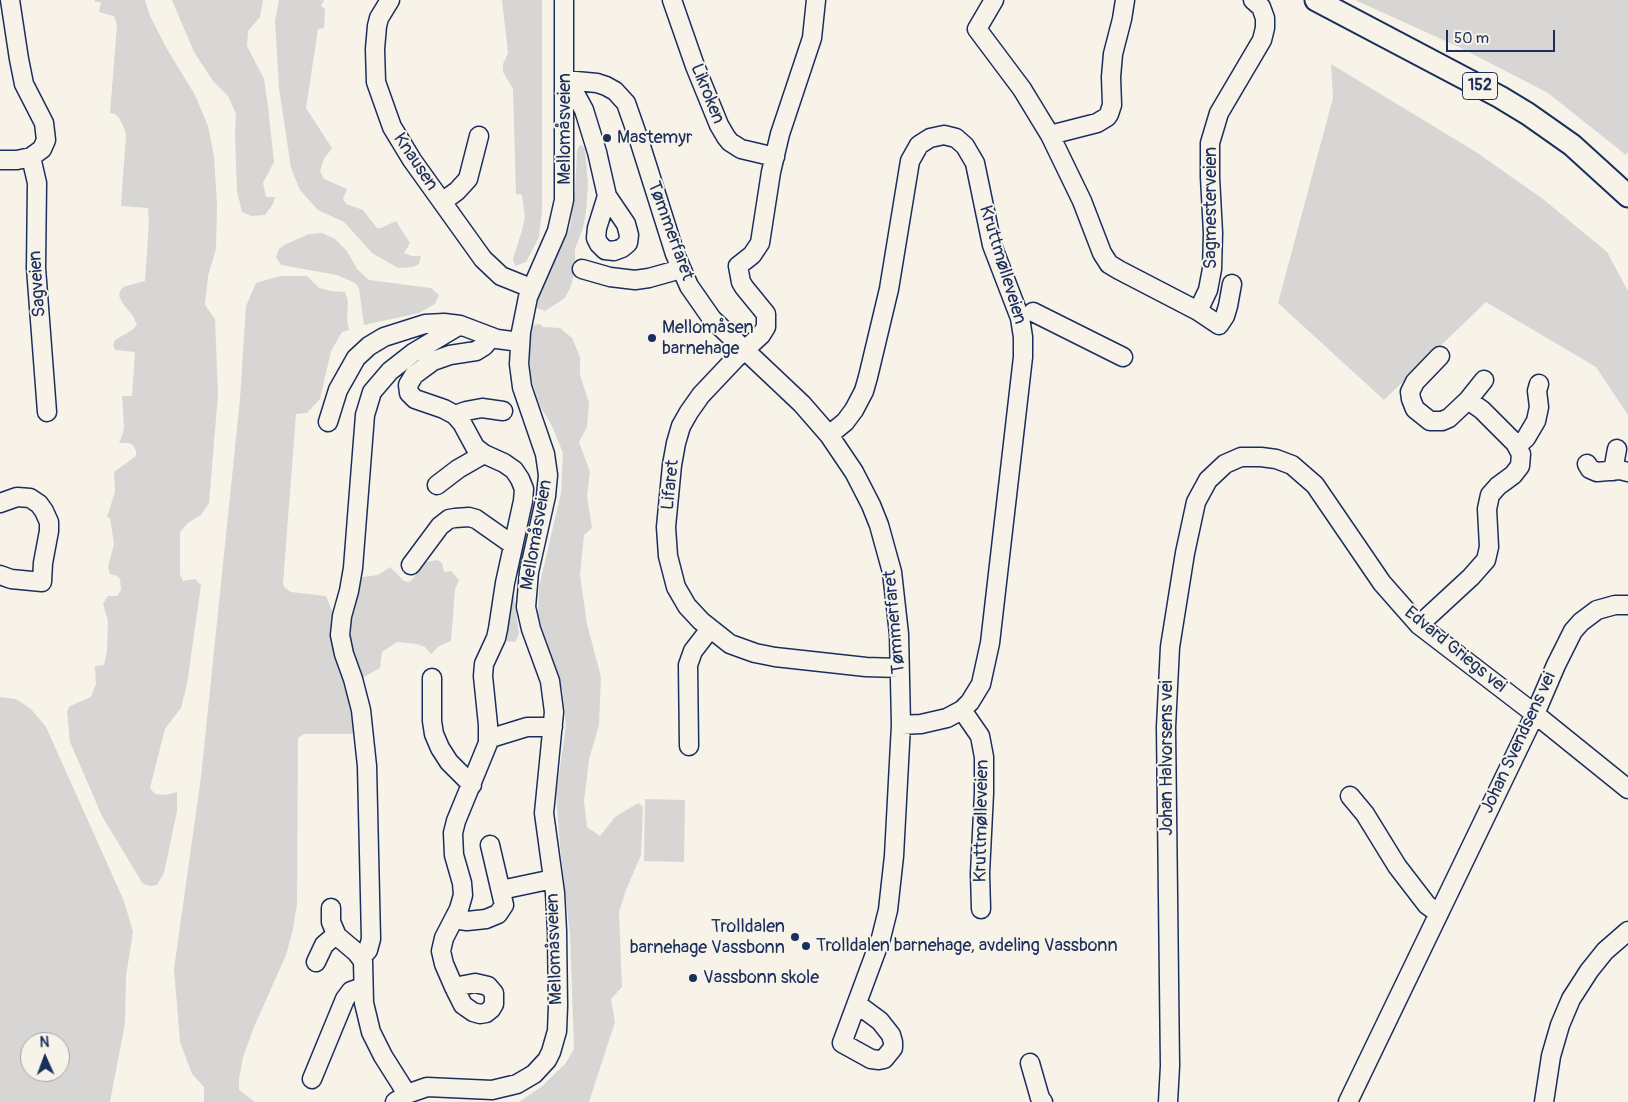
<!DOCTYPE html>
<meta charset="utf-8">
<style>
body{margin:0}
#map{position:relative;width:1628px;height:1102px;overflow:hidden;background:#f7f3e8;font-family:Pangolin,sans-serif}
canvas{display:block}
.north{position:absolute;left:20px;top:1032px;width:50px;height:50px;box-sizing:border-box;background:#f7f3e8;border:1px solid #9fa5b1;border-radius:50%;rotate:358deg;font-size:14px;font-weight:700;line-height:20px;text-align:center;color:#1b2f5e}
.north::after{content:'';display:block;margin:auto;width:18px;height:22px;background:#1b2f5e;clip-path:polygon(50% 0,100% 100%,50% 72%,0 100%)}
.scale{position:absolute;left:1446px;top:30px;width:109px;height:22px;box-sizing:border-box;border:2px solid #1b2f5e;border-top:0;padding-left:6px;font-size:15px;line-height:18px;white-space:nowrap;color:#1b2f5e;-webkit-text-stroke:4px #f7f3e8;paint-order:stroke}
</style>
<div id="map">
<canvas width="1628" height="1102"></canvas>
<div class="north">N</div>
<div class="scale">50 m</div>
</div>
<script>
const g = document.querySelector('canvas').getContext('2d');
g.lineJoin = 'round';
function fill(path, color) {
  g.fillStyle = color;
  g.fill(path, 'evenodd');
}
function poly(rows) {
  const path = new Path2D();
  for (const r of rows) {
    path.moveTo(r[0], r[1]);
    for (let i = 2; i < r.length; i += 2) path.lineTo(r[i], r[i + 1]);
  }
  return path;
}
function strokePath(path, color, width, dash) {
  g.strokeStyle = color;
  g.lineWidth = width;
  g.lineCap = dash ? 'butt' : 'round';
  g.setLineDash(dash || []);
  g.stroke(path);
}
function label(font, color, halo, rows, align = 'center') {
  g.font = font + ' Pangolin,sans-serif';
  g.lineWidth = 4;
  g.setLineDash([]);
  g.textBaseline = 'middle';
  g.strokeStyle = halo;
  g.fillStyle = color;
  for (const [text, x, y, turn = 0] of rows) {
    g.save();
    g.translate(x, y);
    g.rotate((+turn || 0) * Math.PI / 180);
    g.textAlign = isNaN(turn) ? turn : align;
    if (halo) g.strokeText(text, 0, 0);
    g.fillText(text, 0, 0);
    g.restore();
  }
}
const green = poly([
 [95,0,145,0,150,16,167,49,195,95,208,126,214,156,217,205,216,249,208,276,205,305,215,319,218,394,209,503,201,515,188,523,180,532,180,574,183,581,195,579,201,585,187,684,181,708,165,729,150,788,155,794,166,795,177,792,177,811,164,873,157,885,151,886,143,884,102,816,70,742,67,711,70,706,91,697,96,684,95,666,104,665,107,652,108,621,103,604,108,596,117,596,121,590,120,579,117,576,110,574,108,567,114,544,110,518,107,517,115,492,114,472,136,456,136,451,133,445,129,443,119,443,123,433,124,426,122,396,132,396,135,352,115,350,113,345,115,340,132,330,137,325,133,316,123,304,119,296,120,291,123,287,145,281,149,222,148,208,121,206,126,135,124,128,119,118,115,114,110,113,117,25,114,16,99,12,101,2,95,2],
 [172,0,263,0,260,17,248,31,247,46,264,79,268,106,274,162,263,183,266,197,275,197,273,204,265,215,251,216,242,212,237,191,235,134,236,114,228,96,213,81,194,52],
 [279,0,324,0,321,6,325,9,324,28,318,29,306,108,332,148,324,159,320,171,324,179,347,189,343,199,346,204,363,210,377,228,381,228,396,221,410,243,404,253,412,256,421,256,419,264,413,267,398,268,372,253,344,222,318,210,300,190,291,168,279,88,275,21],
 [502,0,542,0,542,211,539,237,526,262,515,266,513,259,522,230,525,217,522,195,516,194,513,89,503,72,503,64,508,53],
 [1355,0,1628,0,1628,151,1626,155,1548,93,1461,48],
 [1331,64,1476,152,1543,199,1607,252,1628,291,1628,415,1596,367,1486,302,1384,400,1278,303,1333,98],
 [582,145,585,149,588,184,586,212,583,228,575,249,575,269,571,286,565,298,545,311,537,308,537,301,552,260,570,227,575,192,577,151,579,146],
 [322,233,335,239,347,251,357,269,369,280,431,288,439,295,435,304,419,313,364,325,359,288,355,283,337,275,281,265,276,257,279,249,286,244,309,234],
 [280,276,307,276,319,288,331,291,345,292,348,301,347,320,349,330,342,332,331,351,320,399,307,413,296,414,283,584,285,588,291,592,326,596,332,611,332,631,349,692,355,734,304,734,298,738,297,904,293,929,286,955,254,1027,243,1057,239,1079,239,1090,255,1102,204,1102,204,1087,192,1074,180,1042,174,969,201,777,240,399,246,306,256,283],
 [540,324,543,327,560,328,572,338,580,357,580,375,589,403,587,427,579,442,590,472,587,496,592,528,584,535,580,575,587,624,601,677,599,725,589,759,584,801,587,827,600,836,615,817,638,803,643,807,641,855,626,890,619,912,622,987,611,999,615,1022,589,1102,519,1102,541,1087,565,1064,574,1049,570,934,560,846,556,795,566,725,562,689,538,615,539,587,561,493,563,453,552,426,540,406,530,376,530,327,532,325],
 [438,560,442,563,444,572,451,571,459,580,455,590,451,641,439,646,431,654,425,647,417,644,397,642,382,652,380,668,362,678,351,653,351,623,355,578,378,575,390,567,404,581,410,582,426,562],
 [514,596,519,634,515,642,502,641,510,597],
 [0,697,16,699,31,709,46,727,124,901,133,932,126,976,125,1023,110,1102,0,1102],
 [30,1042,60,1042,60,1072,30,1072],
 [645,799,685,800,684,862,644,861]
]);
const minor = poly([
 [390,0,379,18,377,26,375,49,376,82,392,127,412,160,483,259,501,276,531,288],
 [672,0,695,66,719,125,726,137,730,142,741,149,775,157],
 [816,0,812,38,780,134,771,172,760,243,752,255,738,266,741,282,744,287,766,314,766,327,761,335,735,359,701,395,689,412,681,426,676,443,672,465,666,527,668,556,676,587,687,606,701,621,730,644,755,653,775,657,866,667,899,668],
 [994,0,977,29,1022,89,1050,135,1082,201,1102,253,1109,264,1119,270,1198,311,1219,325,1225,316,1228,306,1232,284],
 [565,80,597,83,606,86,615,91,626,103,640,143,675,254,689,286,712,319,802,404,829,435,854,472,871,505,879,525,892,572,899,634,901,725,894,856,888,910,881,938,842,1043,871,1059,879,1060,884,1059,893,1048,893,1042,891,1035,880,1021,857,1004],
 [565,80,577,97,584,110,597,152,607,196,626,224,629,235,628,243,622,248,614,251,605,250,599,244,596,238,597,228,607,196],
 [1050,135,1097,123,1107,117,1109,114,1112,105,1111,77,1113,54,1122,19,1125,0],
 [31,157,37,183,36,268,47,412],
 [0,160,17,160,31,157,42,149,46,140,44,123,24,84,19,59,10,0],
 [442,202,457,191,468,179,479,136],
 [582,269,610,277,635,280,649,278,681,269],
 [1198,311,1208,290,1212,269,1213,233,1210,177,1210,143,1219,113,1262,40,1265,28,1265,18,1261,7,1253,0],
 [1033,312,1123,357],
 [1440,356,1415,382,1410,392,1411,399,1415,409,1430,421,1442,421,1449,418,1468,400,1484,380],
 [455,415,466,411,482,408,503,411],
 [328,422,338,390,356,358,369,346,384,337,425,324,444,323,460,325,497,339,520,342],
 [829,435,845,422,854,410,864,391,868,377,889,289,910,161,919,145,930,138,944,135,956,138,965,146,975,163,992,245,1020,318,1023,337,1023,357,990,643,981,684,970,702,962,710,947,718,921,724,901,725],
 [1517,446,1526,438,1536,421,1539,407,1537,391,1539,384],
 [1587,464,1590,469,1597,472,1620,470,1628,472],
 [1613,471,1617,449],
 [437,485,458,469,484,454],
 [0,503,17,497,30,498,39,504,44,511,49,522,49,531,43,563,42,582,11,579,0,575],
 [411,565,440,526,449,519,455,518,469,517,476,519,513,545],
 [1419,625,1471,577,1486,560,1489,547,1487,509,1490,495,1498,486,1513,475,1520,466,1521,454,1515,443,1482,410,1468,400],
 [432,678,432,721,434,734,440,748,449,762,472,785],
 [962,710,980,736,984,757,984,793,980,873,981,909],
 [488,739,527,727,553,727],
 [689,746,688,665,693,651,710,629],
 [1350,796,1365,814,1397,866,1427,905,1438,913],
 [501,890,553,879],
 [331,908,331,922,337,936,356,952,363,961,364,1003,371,1032,383,1056,407,1094],
 [454,919,467,921,486,919,498,914,504,905,490,845],
 [361,958,368,950,371,939,367,766,361,710,353,679,344,654,340,635,342,616,349,591,353,568,365,415,372,392,390,371,413,353,460,325],
 [316,962,324,945,332,938,337,936],
 [454,987,475,983,488,986,494,993,494,1004,491,1009,486,1013,480,1014,473,1012,463,1005,454,987,444,964,441,951,444,938,459,909,463,895,462,883,454,855,453,833,456,821,488,743,488,725,483,676,484,664,496,638,498,629,505,583,523,501,524,489,520,479,514,470,504,463,484,454,475,447,462,423,455,415,444,409,415,399,409,393,408,385,414,375,433,361,450,355,476,351,484,346,491,338],
 [1030,1063,1040,1098,1043,1102],
 [312,1079,345,999,351,991,363,987],
 [395,1102,407,1094,427,1087,492,1090,517,1084,534,1074,547,1060,551,1052,557,1031,558,1006,557,931,555,893,544,813,554,712,550,681,531,629,526,607,529,572,546,496,548,475,545,454,522,387,519,364,521,332,528,297,557,231,564,200,564,0],
 [1168,1102,1170,1066,1166,727,1170,647,1185,553,1196,502,1208,480,1225,464,1241,457,1261,457,1276,459,1292,465,1315,485,1382,583,1419,625,1535,714,1628,789],
 [1348,1102,1535,714,1556,665,1573,631,1581,622,1597,610,1615,605,1628,605],
 [1544,1102,1551,1056,1560,1025,1571,999,1589,971,1605,951,1628,931]
]);
const major = poly([
 [1316,0,1500,97,1528,114,1572,145,1628,196]
]);
const markers = [
 [607,138,5,"#1b2f5e"],
 [652,338,5,"#1b2f5e"],
 [795,937,5,"#1b2f5e"],
 [806,946,5,"#1b2f5e"],
 [693,978,5,"#1b2f5e"]
];
const shields = [
 [1480,86,35]
];
const shieldNames = [
 ["152",1480,86]
];
const streetNames = [
 ["Likroken",707,94,68],
 ["Mellomåsveien",565,129,-90],
 ["Knausen",415,162,56],
 ["Sagmesterveien",1211,208,-90],
 ["Tømmerfaret",670,231,70],
 ["Kruttmølleveien",1002,265,73],
 ["Sagveien",38,284,-94],
 ["Lifaret",671,485,-84],
 ["Mellomåsveien",537,535,-80],
 ["Tømmerfaret",895,622,-95],
 ["Edvard Griegs vei",1455,650,39],
 ["Johan Svendsens vei",1519,743,-65],
 ["Johan Halvorsens vei",1167,758,-90],
 ["Kruttmølleveien",982,821,-89],
 ["Mellomåsveien",555,949,-92]
];
const poiNames = [
 ["Mastemyr",617,138],
 ["Mellomåsen",662,328],
 ["barnehage",662,349],
 ["Trolldalen",785,927,"right"],
 ["barnehage Vassbonn",785,948,"right"],
 ["Trolldalen barnehage, avdeling Vassbonn",816,946],
 ["Vassbonn skole",703,978]
];
fill(green, '#d7d6d4');
strokePath(minor, '#1b2f5e', 21);
strokePath(major, '#1b2f5e', 25);
strokePath(minor, '#f7f3e8', 18);
strokePath(major, '#f7f3e8', 21);
for (const [x, y, r, color] of markers) {
  const dot = new Path2D();
  dot.arc(x, y, r, 0, 2 * Math.PI);
  g.fillStyle = color;
  g.fill(dot);
  strokePath(dot, '#f7f3e8', 2);
}
for (const [x, y, w] of shields) {
  const box = new Path2D();
  box.roundRect(x - w / 2, y - 13.5, w, 27, 4);
  g.fillStyle = '#f7f3e8';
  g.fill(box);
  strokePath(box, '#1b2f5e', 1);
}
label('bold 16px', '#1b2f5e', null, shieldNames);
label('18px', '#1b2f5e', '#f7f3e8', streetNames);
label('18px', '#1b2f5e', '#f7f3e8', poiNames, 'left');
</script>
